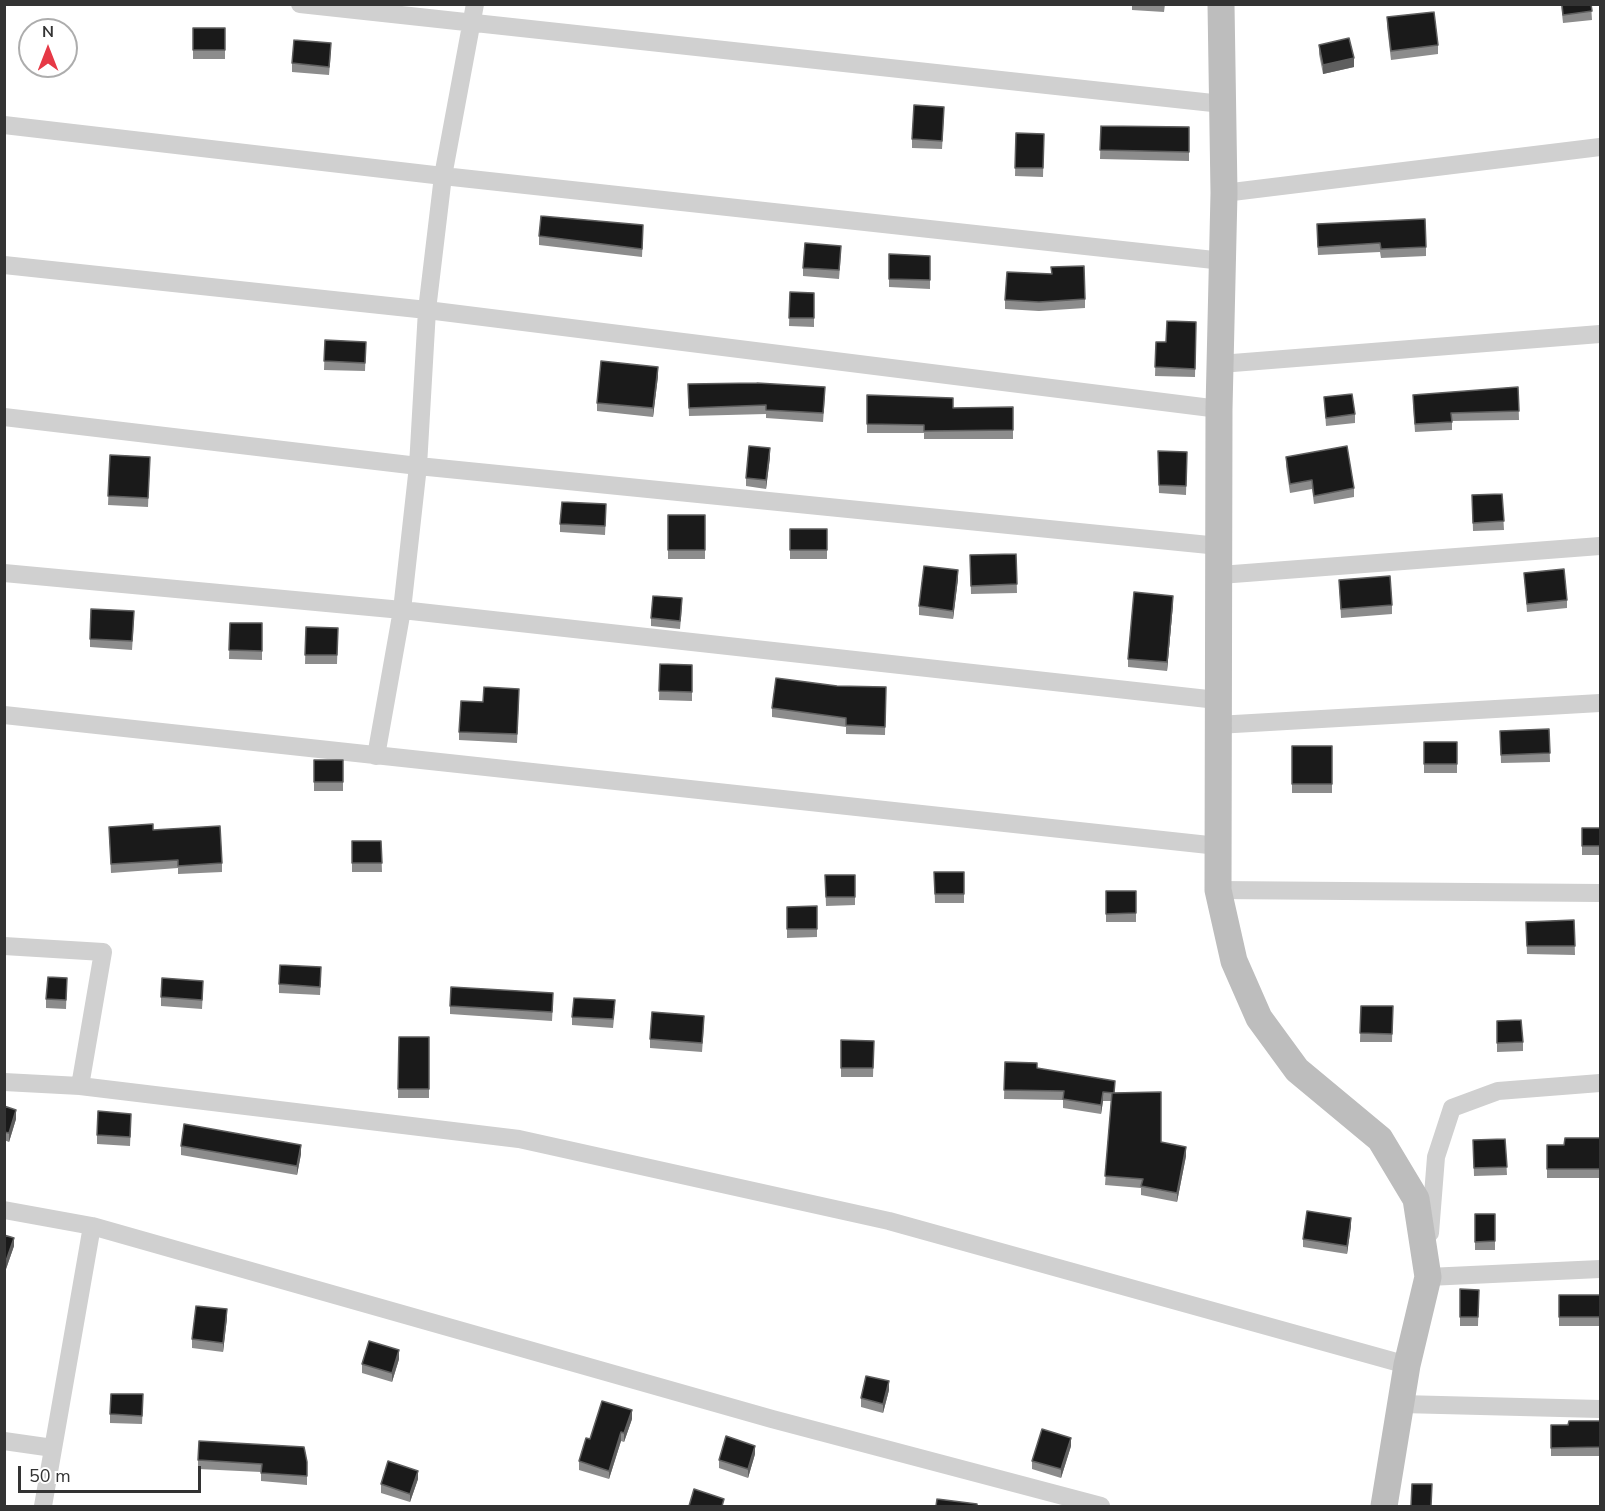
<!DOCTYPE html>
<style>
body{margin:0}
#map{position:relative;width:1605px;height:1511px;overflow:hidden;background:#fff;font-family:"Nunito Sans",sans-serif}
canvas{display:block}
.frame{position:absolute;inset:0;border:6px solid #333;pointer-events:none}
.north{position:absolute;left:18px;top:18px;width:60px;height:60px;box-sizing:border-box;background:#fff;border:2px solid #adadad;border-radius:50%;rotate:0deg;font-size:16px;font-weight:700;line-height:24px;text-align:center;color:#333}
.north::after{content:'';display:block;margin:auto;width:21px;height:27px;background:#e63946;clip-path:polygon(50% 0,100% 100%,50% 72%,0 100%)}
.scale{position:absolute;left:18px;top:1466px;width:183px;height:27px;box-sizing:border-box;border:3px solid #333;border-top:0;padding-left:8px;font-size:18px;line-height:21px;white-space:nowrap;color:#333;-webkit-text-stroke:4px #fff;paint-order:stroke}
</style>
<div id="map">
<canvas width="1605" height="1511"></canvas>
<div class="frame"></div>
<div class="north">N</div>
<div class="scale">50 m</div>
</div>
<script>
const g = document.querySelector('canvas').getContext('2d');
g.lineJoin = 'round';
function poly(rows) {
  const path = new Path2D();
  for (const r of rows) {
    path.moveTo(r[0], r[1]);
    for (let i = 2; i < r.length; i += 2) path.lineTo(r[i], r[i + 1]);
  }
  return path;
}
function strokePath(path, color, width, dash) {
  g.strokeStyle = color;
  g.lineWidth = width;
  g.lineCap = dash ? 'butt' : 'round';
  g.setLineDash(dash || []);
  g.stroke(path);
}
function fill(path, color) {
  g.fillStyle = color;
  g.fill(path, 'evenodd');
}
const street = poly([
 [300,4,1222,104],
 [4,125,443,176,1223,261],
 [1224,193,1600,147],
 [4,265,427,310,1219,409],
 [1220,364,1600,334],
 [4,417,418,466,1219,546],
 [4,573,402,610,1217,700],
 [1220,575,1600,546],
 [4,715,1218,846],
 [1217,725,1600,703],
 [376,756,402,610,418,466,427,310,443,176,475,4],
 [1218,890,1600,893],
 [4,946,103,952,80,1086],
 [4,1082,80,1086,519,1139,889,1221,1407,1365],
 [4,1210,92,1226,772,1419,1101,1506],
 [1430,1233,1436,1157,1452,1108,1498,1091,1600,1083],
 [1428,1267,1428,1277,1600,1269],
 [1401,1404,1600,1409],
 [4,1441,53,1448],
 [43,1506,92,1226]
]);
const secondary = poly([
 [1221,4,1224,193,1219,409,1218,890,1234,961,1259,1018,1297,1070,1380,1139,1416,1199,1428,1277,1407,1365,1384,1506]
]);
const wall = poly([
 [1132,4,1165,4,1164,12,1132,10],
 [1561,4,1591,4,1592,20,1563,23],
 [1387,17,1438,45,1438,54,1391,60,1387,26],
 [193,28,225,28,225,59,193,59],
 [1319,45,1354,67,1323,74,1319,54],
 [331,52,329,75,292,72,292,63],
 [944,116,942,149,912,148,912,139],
 [1101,126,1189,127,1189,161,1100,159],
 [1016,133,1044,134,1043,177,1015,176],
 [1317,233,1426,247,1426,256,1381,258,1380,252,1318,255],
 [643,234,642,257,539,245,539,236],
 [841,254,839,279,803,276,803,268],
 [889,254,930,256,930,289,889,287],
 [790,292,814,293,814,327,789,326],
 [1085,299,1085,308,1039,311,1005,309,1005,300],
 [1196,322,1195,377,1155,376,1156,342,1166,342],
 [325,340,366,342,365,371,324,370],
 [658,376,653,417,597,411,597,403],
 [688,384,825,396,823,422,766,418,766,414,689,416],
 [1518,387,1519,420,1452,421,1452,430,1415,432,1413,403],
 [867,395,953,408,1013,407,1013,439,924,439,924,433,867,433],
 [1324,397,1355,414,1355,423,1326,426],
 [1158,451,1187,452,1186,495,1159,493],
 [110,455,150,457,148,507,108,505],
 [770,457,766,489,746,486,746,478],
 [1286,457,1354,488,1354,497,1314,504,1312,489,1290,493,1286,466],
 [1502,494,1504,530,1473,531,1472,495],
 [606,513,605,535,560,532,560,524],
 [668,515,705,515,705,559,668,559],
 [790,529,827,529,827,559,790,559],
 [1016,554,1017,593,971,594,970,555],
 [1524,573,1567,600,1567,608,1527,612],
 [958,579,953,619,919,615,919,606],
 [1339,580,1392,605,1392,614,1341,618],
 [1173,604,1167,671,1128,667,1128,659],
 [682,607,680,629,651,626,651,618],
 [134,620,132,650,90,647,90,639],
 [230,623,262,623,262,660,229,659],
 [306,627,338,628,337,664,305,664],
 [660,664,692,665,692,701,659,700],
 [837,686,886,687,885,735,846,734,846,727,772,717,772,708],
 [519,698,517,743,459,740,459,732,483,702],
 [1549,729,1550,762,1501,763,1500,731],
 [1424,742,1457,742,1457,773,1424,773],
 [1292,746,1332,746,1332,793,1292,793],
 [314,760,343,760,343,791,314,791],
 [109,827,153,830,222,863,222,872,178,874,178,868,111,873],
 [1582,828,1600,828,1600,855,1582,855],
 [352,841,381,841,382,872,352,872],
 [934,872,964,872,964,903,935,903],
 [825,875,855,875,855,905,826,906],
 [1106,891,1136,891,1136,922,1106,922],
 [817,906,817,937,787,938,787,907],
 [1574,920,1575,955,1527,954,1526,922],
 [321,976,320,995,279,993,279,984],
 [67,978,66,1009,46,1008,46,999],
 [203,990,202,1009,161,1006,161,997],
 [553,1002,552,1021,450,1014,450,1006],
 [1361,1006,1393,1006,1392,1042,1360,1042],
 [615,1009,613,1028,572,1025,572,1017],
 [1497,1021,1523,1042,1523,1051,1497,1052],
 [704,1025,702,1052,650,1048,650,1039],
 [399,1037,429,1037,429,1098,398,1098],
 [841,1040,874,1041,873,1077,841,1077],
 [1005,1062,1037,1068,1115,1093,1161,1142,1186,1156,1177,1202,1141,1195,1141,1188,1105,1185,1111,1101,1103,1101,1101,1114,1063,1108,1063,1100,1004,1099],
 [4,1106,16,1119,9,1142,4,1140],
 [131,1123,130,1146,97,1144,97,1135],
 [1600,1138,1600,1178,1547,1178,1547,1145,1564,1145],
 [1505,1139,1507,1175,1474,1176,1473,1140],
 [181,1146,301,1154,297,1175,181,1155],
 [1475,1214,1495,1214,1495,1250,1475,1250],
 [1351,1226,1347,1254,1303,1247,1303,1239],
 [4,1235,14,1246,6,1269,4,1269],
 [1460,1289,1479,1290,1478,1326,1460,1326],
 [1559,1295,1600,1295,1600,1326,1559,1326],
 [227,1318,223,1352,192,1348,192,1339],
 [399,1359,392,1382,362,1373,362,1364],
 [889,1390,883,1413,861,1407,861,1398],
 [143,1403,142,1424,110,1423,110,1414],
 [632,1419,624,1442,621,1441,609,1479,579,1470,579,1461,590,1439],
 [1600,1421,1600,1456,1551,1456,1551,1425,1568,1425],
 [1071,1446,1061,1478,1032,1469,1032,1461],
 [755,1454,748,1478,719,1468,719,1460],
 [198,1460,307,1462,307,1485,261,1481,261,1472,198,1469],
 [418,1479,410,1502,381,1493,381,1484]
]);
const shadedWall = poly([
 [1354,58,1354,67,1323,74,1323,65],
 [658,367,658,376,653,417,653,408],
 [770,448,770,457,766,489,766,480],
 [958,570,958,579,953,619,953,611],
 [1173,596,1173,604,1167,671,1167,662],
 [1103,1092,1103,1101,1101,1114,1101,1105],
 [16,1110,16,1119,9,1142,9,1133],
 [301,1145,301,1154,297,1175,297,1166],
 [1186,1147,1186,1156,1177,1202,1177,1193],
 [1351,1218,1351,1226,1347,1254,1347,1246],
 [14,1238,14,1246,6,1269,6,1261],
 [227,1309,227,1318,223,1352,223,1343],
 [399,1350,399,1359,392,1382,392,1373],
 [889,1381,889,1390,883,1413,883,1404],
 [632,1410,632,1419,624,1442,624,1433],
 [621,1432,621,1441,609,1479,609,1471],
 [1071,1438,1071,1446,1061,1478,1061,1469],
 [755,1446,755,1454,748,1478,748,1469],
 [418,1471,418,1479,410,1502,410,1494]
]);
const building = poly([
 [1562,4,1591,4,1592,11,1563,15,1562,4],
 [1434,12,1438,45,1391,51,1387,17,1434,12],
 [193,28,225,28,225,50,193,50,193,28],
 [1349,38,1354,58,1323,65,1319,45,1349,38],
 [294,40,331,43,329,67,292,63,294,40],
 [914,105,944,107,942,141,912,139,914,105],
 [1101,126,1189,127,1189,152,1100,150,1101,126],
 [1016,133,1044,134,1043,168,1015,168,1016,133],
 [541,216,643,225,642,249,539,236,541,216],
 [1425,219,1426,247,1381,249,1380,243,1318,247,1317,224,1425,219],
 [805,243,841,246,839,270,803,268,805,243],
 [889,254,930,256,930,280,889,279,889,254],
 [1084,266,1085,299,1039,302,1005,300,1007,272,1052,274,1051,267,1084,266],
 [790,292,814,293,814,318,789,318,790,292],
 [1167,321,1196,322,1195,369,1155,367,1156,342,1166,342,1167,321],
 [325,340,366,342,365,363,324,361,325,340],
 [601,361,658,367,653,408,597,403,601,361],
 [757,383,825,387,823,413,766,410,766,405,689,408,688,384,757,383],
 [1518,387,1519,411,1451,413,1452,422,1415,424,1413,395,1518,387],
 [1352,394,1355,414,1326,418,1324,397,1352,394],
 [867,395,953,398,953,408,1013,407,1013,430,924,431,924,425,867,424,867,395],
 [749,446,770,448,766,480,746,478,749,446],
 [1347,446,1354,488,1314,496,1312,480,1290,484,1286,457,1347,446],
 [1158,451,1187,452,1186,486,1159,485,1158,451],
 [110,455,150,457,148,498,108,496,110,455],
 [1502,494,1504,521,1473,523,1472,495,1502,494],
 [562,502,606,504,605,526,560,524,562,502],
 [668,515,705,515,705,550,668,550,668,515],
 [790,529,827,529,827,550,790,550,790,529],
 [1016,554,1017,584,971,586,970,555,1016,554],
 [924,566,958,570,953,611,919,606,924,566],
 [1564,569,1567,600,1527,604,1524,573,1564,569],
 [1390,576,1392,605,1341,609,1339,580,1390,576],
 [1134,592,1173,596,1167,662,1128,659,1134,592],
 [653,596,682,598,680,621,651,618,653,596],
 [91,609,134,611,132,641,90,639,91,609],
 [230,623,262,623,262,651,229,650,230,623],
 [306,627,338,628,337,655,305,655,306,627],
 [660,664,692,665,692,692,659,691,660,664],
 [776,678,837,686,886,687,885,727,846,725,846,718,772,708,776,678],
 [484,687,519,689,517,734,459,732,461,701,483,702,484,687],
 [1549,729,1550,753,1501,755,1500,731,1549,729],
 [1424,742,1457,742,1457,764,1424,764,1424,742],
 [1292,746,1332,746,1332,784,1292,784,1292,746],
 [314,760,343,760,343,782,314,782,314,760],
 [153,824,153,830,220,826,222,863,178,866,178,860,111,864,109,827,153,824],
 [1582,828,1600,828,1600,846,1582,846,1582,828],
 [352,841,381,841,382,863,352,863,352,841],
 [934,872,964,872,964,894,935,894,934,872],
 [825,875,855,875,855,897,826,897,825,875],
 [1106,891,1136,891,1136,913,1106,914,1106,891],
 [817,906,817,929,787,929,787,907,817,906],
 [1574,920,1575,946,1527,946,1526,922,1574,920],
 [280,965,321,967,320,987,279,984,280,965],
 [48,977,67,978,66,1000,46,999,48,977],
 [162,978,203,981,202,1000,161,997,162,978],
 [451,987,553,993,552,1012,450,1006,451,987],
 [574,998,615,1000,613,1019,572,1017,574,998],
 [1361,1006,1393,1006,1392,1034,1360,1033,1361,1006],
 [652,1012,704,1016,702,1043,650,1039,652,1012],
 [1521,1020,1523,1042,1497,1043,1497,1021,1521,1020],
 [399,1037,429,1037,429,1089,398,1089,399,1037],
 [841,1040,874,1041,873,1068,841,1068,841,1040],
 [1005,1062,1037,1063,1037,1068,1115,1081,1114,1093,1103,1092,1101,1105,1063,1099,1064,1091,1004,1090,1005,1062],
 [1161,1092,1161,1142,1186,1147,1177,1193,1141,1186,1143,1179,1105,1176,1112,1093,1161,1092],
 [4,1106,16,1110,9,1133,4,1132,4,1106],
 [98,1111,131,1114,130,1137,97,1135,98,1111],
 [184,1124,301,1145,297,1166,181,1146,184,1124],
 [1565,1138,1600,1138,1600,1169,1547,1169,1547,1145,1564,1145,1565,1138],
 [1505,1139,1507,1167,1474,1168,1473,1140,1505,1139],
 [1307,1211,1351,1218,1347,1246,1303,1239,1307,1211],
 [1475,1214,1495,1214,1495,1241,1475,1242,1475,1214],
 [4,1235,14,1238,6,1261,4,1260,4,1235],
 [1460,1289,1479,1290,1478,1317,1460,1317,1460,1289],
 [1559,1295,1600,1295,1600,1317,1559,1317,1559,1295],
 [196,1306,227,1309,223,1343,192,1339,196,1306],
 [369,1341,399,1350,392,1373,362,1364,369,1341],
 [866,1376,889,1381,883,1404,861,1398,866,1376],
 [111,1394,143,1394,142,1416,110,1414,111,1394],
 [602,1401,632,1410,624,1433,621,1432,609,1471,579,1461,586,1438,590,1439,602,1401],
 [1569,1421,1600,1421,1600,1447,1551,1448,1551,1425,1568,1425,1569,1421],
 [1042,1429,1071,1438,1061,1469,1032,1461,1042,1429],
 [726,1436,755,1446,748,1469,719,1460,726,1436],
 [199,1441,304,1447,307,1462,307,1476,261,1473,262,1464,198,1460,199,1441],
 [388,1461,418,1471,410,1494,381,1484,388,1461],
 [1412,1484,1432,1484,1431,1506,1411,1506,1412,1484],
 [694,1489,724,1499,722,1506,689,1506,694,1489],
 [937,1499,977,1504,977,1506,936,1506,937,1499]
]);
strokePath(street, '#d0d0d0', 18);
strokePath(secondary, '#bdbdbd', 27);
fill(wall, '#8c8c8c');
fill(shadedWall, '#5f5f5f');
fill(building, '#1a1a1a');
strokePath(building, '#5f5f5f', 1.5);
</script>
